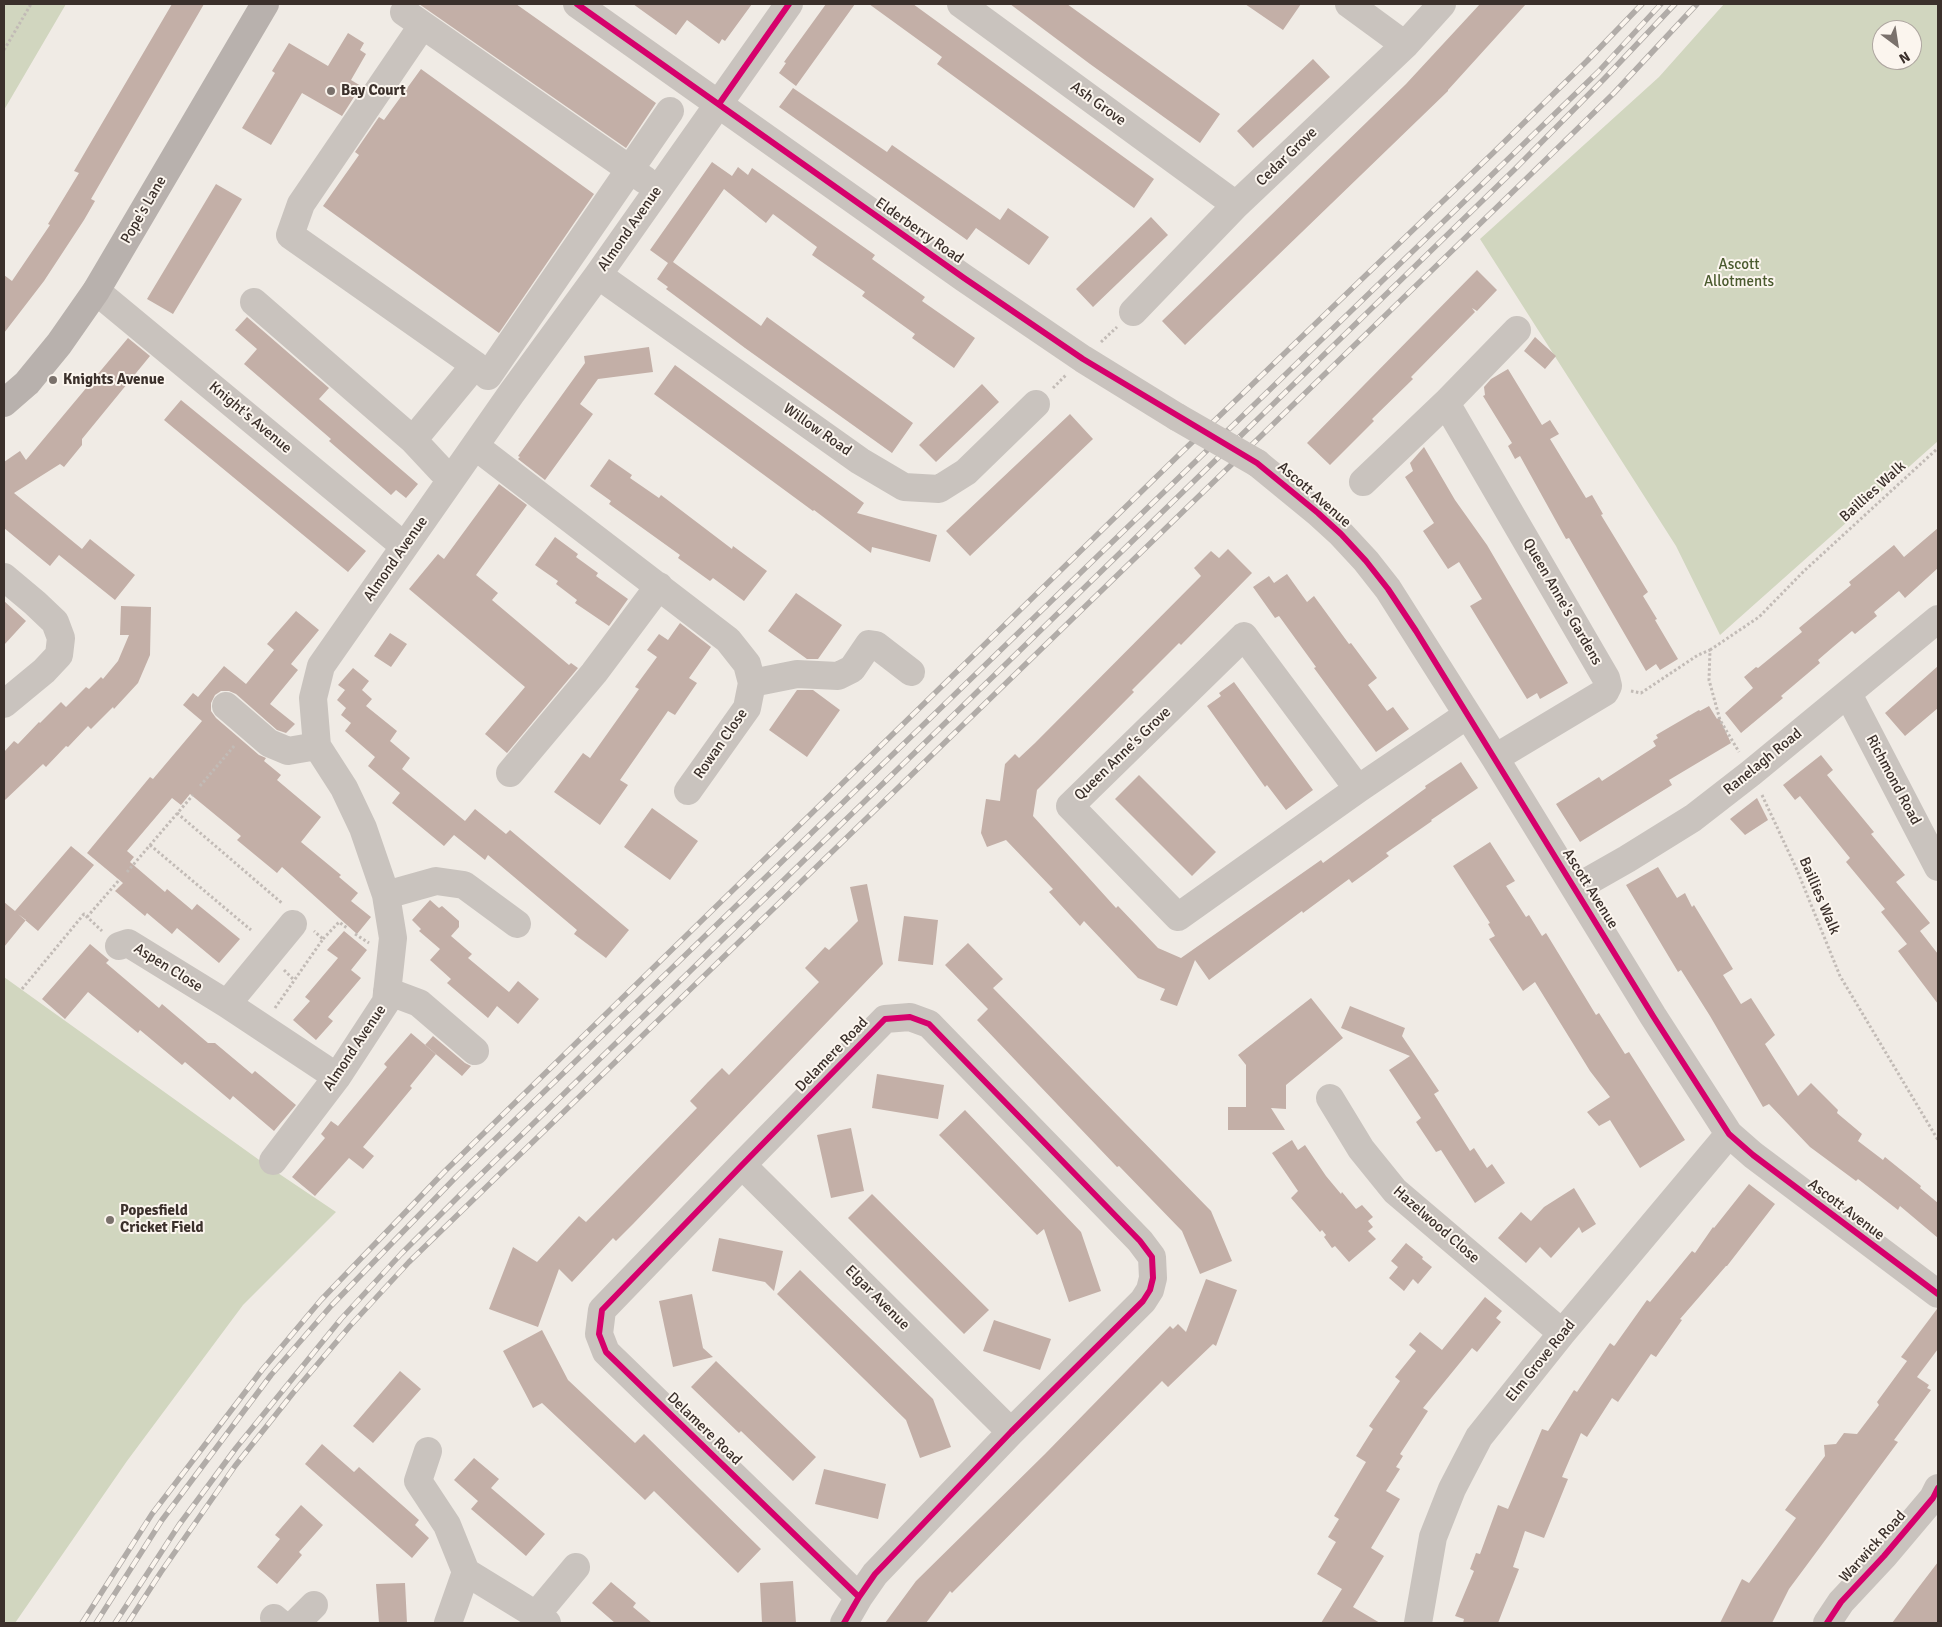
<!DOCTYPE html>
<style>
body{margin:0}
#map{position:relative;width:1942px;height:1627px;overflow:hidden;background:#f0ebe5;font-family:Signika,sans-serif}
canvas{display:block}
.frame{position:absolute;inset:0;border:5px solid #3b302b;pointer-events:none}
.north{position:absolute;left:1872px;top:20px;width:50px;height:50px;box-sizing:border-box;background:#fbf5ee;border:1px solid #aea6a0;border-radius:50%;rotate:149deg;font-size:14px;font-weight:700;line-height:20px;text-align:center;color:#3b302b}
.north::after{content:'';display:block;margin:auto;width:18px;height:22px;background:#7a716c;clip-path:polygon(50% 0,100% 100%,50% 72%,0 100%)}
</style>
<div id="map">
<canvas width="1942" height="1627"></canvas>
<div class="frame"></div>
<div class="north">N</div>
</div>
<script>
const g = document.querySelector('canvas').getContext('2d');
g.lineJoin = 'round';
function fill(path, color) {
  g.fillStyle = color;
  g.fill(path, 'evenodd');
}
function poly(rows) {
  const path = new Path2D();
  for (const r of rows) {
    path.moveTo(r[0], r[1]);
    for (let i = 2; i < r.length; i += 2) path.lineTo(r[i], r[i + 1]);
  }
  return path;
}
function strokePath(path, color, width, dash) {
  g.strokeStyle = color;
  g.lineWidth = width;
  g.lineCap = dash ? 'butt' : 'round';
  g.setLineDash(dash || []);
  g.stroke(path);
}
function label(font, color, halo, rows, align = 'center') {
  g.font = font + ' Signika,sans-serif';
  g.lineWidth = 4;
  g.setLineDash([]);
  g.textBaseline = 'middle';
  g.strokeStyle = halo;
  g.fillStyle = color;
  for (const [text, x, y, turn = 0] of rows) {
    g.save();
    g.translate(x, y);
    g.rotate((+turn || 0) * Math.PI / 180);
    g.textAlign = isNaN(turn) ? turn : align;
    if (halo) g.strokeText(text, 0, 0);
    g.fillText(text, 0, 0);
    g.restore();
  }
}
const green = poly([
 [4,4,66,4,4,110],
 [1724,4,1938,4,1938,441,1720,635,1676,546,1480,239,1659,77],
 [1882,30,1912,30,1912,60,1882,60],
 [4,977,269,1167,336,1212,243,1305,127,1461,15,1623,4,1623]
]);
const building = poly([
 [172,4,204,4,91,199,95,201,84,220,44,281,4,333,4,275,12,281,50,225,48,224,79,173,74,171],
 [419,4,516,4,656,103,626,148],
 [633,4,752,4,725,41,722,39,719,44,687,20,676,35],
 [826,4,855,4,796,86,779,73,786,63,784,62],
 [869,4,913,4,1154,179,1134,208,937,64,942,57],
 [1010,4,1067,4,1220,114,1200,143,1090,64],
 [1245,4,1301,4,1283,30],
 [1480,4,1526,4,1448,90,1448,91,1185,345,1162,321,1406,84],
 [348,33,364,43,360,50,366,54,351,80,361,86,342,116,302,93,271,145,242,128,275,73,272,71,289,43,328,66],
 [1313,59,1330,77,1253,148,1237,131],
 [421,69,594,194,499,333,323,206,359,155,355,152,379,117,384,120],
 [793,88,887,152,892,145,1000,220,1008,208,1049,237,1029,265,976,228,967,240,779,107],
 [712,162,732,176,738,167,748,175,752,168,875,255,872,259,925,297,922,301,975,338,954,368,912,338,915,334,862,296,865,292,812,255,817,247,773,214,766,223,724,189,673,262,761,326,767,317,913,423,892,453,745,348,666,289,668,287,657,279,668,263,650,250],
 [216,184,242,199,173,314,147,299],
 [1151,217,1168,235,1093,307,1076,289],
 [1477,270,1497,290,1477,311,1472,308,1475,312,1411,377,1413,379,1372,419,1374,421,1330,465,1307,443],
 [247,317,329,388,319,399,418,484,406,498,396,490,391,495,329,441,331,439,244,364,257,349,235,330],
 [1535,337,1556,356,1545,369,1524,351],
 [128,338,150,356,82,439,82,445,64,467,60,464,14,493,82,549,90,539,135,575,115,600,59,555,50,566,4,528,4,462,20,451,26,460],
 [649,347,653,372,598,379,580,404,593,414,545,480,518,459,520,457,518,456,585,363,584,356],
 [675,365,864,503,857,513,937,535,930,562,872,547,871,553,814,510,813,511,654,394],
 [1508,369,1542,425,1550,420,1559,434,1550,439,1586,498,1592,495,1603,514,1601,515,1648,592,1643,596,1657,619,1655,620,1678,659,1660,670,1656,664,1646,671,1569,538,1566,539,1520,456,1515,459,1508,446,1512,443,1483,396,1485,395,1484,387,1491,379],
 [982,384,999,402,936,462,919,445],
 [181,400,366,551,348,572,164,420],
 [1070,414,1093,439,970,556,946,531],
 [1424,447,1455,500,1487,545,1568,683,1540,699,1537,693,1527,699,1470,606,1482,599,1459,562,1448,569,1423,531,1434,523,1405,477,1413,471,1410,463],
 [609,459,632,475,630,478,659,498,661,495,732,549,733,546,767,571,744,601,713,578,710,581,678,558,680,555,609,504,611,501,590,486],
 [499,484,527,505,476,575,498,593,492,600,569,665,571,663,578,668,507,753,485,734,525,687,409,589,438,554,444,559],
 [1938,528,1938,568,1905,598,1899,591,1874,612,1877,616,1855,634,1852,631,1833,647,1818,660,1820,663,1781,696,1783,698,1741,733,1725,713,1753,688,1744,677,1756,667,1758,668,1802,632,1799,628,1851,585,1849,582,1894,545,1904,557],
 [555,537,578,554,576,557,598,573,596,576,628,599,609,626,575,603,577,600,556,584,558,581,535,565],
 [1228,549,1252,573,1181,645,1179,643,1132,690,1134,692,1037,790,1033,816,1116,908,1118,906,1158,948,1181,958,1321,860,1323,863,1426,788,1425,786,1461,762,1478,788,1431,820,1432,821,1386,853,1389,856,1370,870,1352,883,1349,879,1303,913,1302,911,1209,980,1195,960,1177,1006,1160,1000,1165,989,1138,978,1084,921,1080,926,1049,892,1053,889,1006,840,987,847,981,833,986,799,1000,801,1005,764,1015,754,1019,758,1035,743,1201,576,1194,568,1211,551,1219,558],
 [1287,574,1307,602,1314,596,1349,644,1351,643,1377,678,1368,685,1387,711,1393,707,1409,729,1376,752,1314,668,1316,667,1279,616,1275,618,1253,587,1269,576,1274,583],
 [796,593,842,625,818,659,807,659,768,631],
 [4,601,26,621,4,645],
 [121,606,151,607,150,655,138,683,114,709,113,707,91,729,88,726,68,747,66,746,46,767,43,764,4,801,4,752,14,741,18,744,39,722,40,723,61,702,66,707,86,687,89,689,101,677,103,679,118,661,129,635,120,635],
 [296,611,319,630,291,664,298,670,270,704,295,724,286,733,277,730,236,694,229,691,221,691,215,695,211,703,211,711,216,718,259,755,266,758,264,761,281,775,277,780,321,817,301,842,341,875,339,877,358,893,351,901,371,917,357,934,282,867,277,873,237,840,241,836,190,794,181,805,172,798,127,851,134,857,130,862,165,892,167,889,192,910,197,904,240,939,219,963,177,928,172,934,147,913,145,916,115,891,123,883,87,853,150,777,153,779,202,721,183,705,193,693,198,697,224,666,246,684,274,650,267,644],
 [680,623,711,647,689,678,697,683,675,715,668,711,620,780,628,785,600,825,554,792,583,753,590,758,639,689,635,687,657,657,647,650,659,634,668,640],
 [390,633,407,644,391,667,374,656],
 [1938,666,1938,708,1905,736,1885,713],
 [353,668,369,681,362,690,372,699,366,706,397,731,390,741,410,758,402,769,465,821,475,809,506,834,510,830,629,930,606,958,574,934,577,930,488,855,485,860,454,835,444,846,392,803,400,793,368,766,375,757,345,731,351,723,341,715,346,708,337,700,345,690,338,685],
 [1234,682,1313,790,1286,810,1267,785,1265,787,1207,706,1221,696,1219,693],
 [797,690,813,690,840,710,807,757,769,730],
 [1709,706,1717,719,1719,717,1731,743,1669,780,1672,785,1580,842,1556,804,1599,777,1602,781,1639,757,1656,746,1653,741,1658,738,1656,735,1699,710,1700,711],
 [1821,755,1833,770,1827,775,1874,832,1871,834,1905,875,1896,882,1930,923,1920,931,1938,954,1938,1004,1898,951,1907,944,1881,912,1885,909,1846,862,1850,858,1800,796,1795,800,1783,785],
 [1139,775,1216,852,1192,876,1115,799],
 [1757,798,1768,820,1745,835,1730,819],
 [652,808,698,841,670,880,624,847],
 [1490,842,1515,881,1506,886,1526,917,1529,915,1542,936,1546,933,1596,1015,1599,1013,1625,1054,1629,1052,1685,1140,1640,1168,1610,1120,1599,1126,1587,1112,1610,1097,1590,1071,1535,982,1523,991,1489,939,1495,936,1488,924,1490,923,1453,866],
 [71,846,94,865,38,931,18,914,26,920,4,947,4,902,15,911],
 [1658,867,1677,898,1685,893,1692,907,1694,905,1733,969,1723,975,1741,1004,1751,998,1775,1035,1765,1044,1798,1096,1811,1083,1838,1110,1837,1113,1862,1134,1858,1141,1883,1160,1885,1157,1921,1186,1920,1188,1938,1203,1938,1238,1900,1206,1898,1210,1858,1179,1856,1181,1810,1147,1769,1104,1763,1107,1710,1016,1681,970,1678,972,1626,885],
 [867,884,883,964,633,1224,616,1241,613,1238,572,1282,559,1269,538,1327,489,1309,513,1247,537,1262,579,1216,586,1222,697,1108,690,1101,708,1082,722,1068,729,1075,819,982,805,968,825,947,829,950,858,921,850,887],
 [430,900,439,908,442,906,459,921,459,927,451,936,472,954,468,958,509,992,518,981,539,999,518,1024,497,1006,488,1018,447,983,451,979,430,960,440,949,419,931,421,929,412,920],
 [904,916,938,920,933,965,898,961],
 [344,931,367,950,351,970,361,978,328,1017,333,1021,316,1040,293,1020,310,1001,305,997,338,958,327,950],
 [968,943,1003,979,993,988,1211,1211,1232,1261,1200,1274,1182,1231,1119,1166,1117,1167,977,1020,988,1009,945,965],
 [90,944,109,960,106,963,159,1008,162,1004,208,1043,215,1043,252,1074,255,1071,296,1105,274,1131,233,1096,230,1100,185,1062,182,1065,140,1030,138,1033,88,992,65,1019,42,999],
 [1311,998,1343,1038,1286,1085,1286,1109,1271,1108,1285,1130,1228,1130,1228,1107,1246,1107,1246,1065,1238,1055],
 [1350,1006,1405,1028,1402,1036,1439,1091,1434,1094,1470,1151,1474,1148,1487,1168,1492,1164,1505,1183,1475,1203,1441,1150,1436,1152,1416,1122,1421,1118,1389,1070,1410,1056,1341,1028],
 [411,1033,436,1054,410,1086,412,1088,363,1147,374,1156,363,1169,349,1158,315,1196,292,1177,325,1138,321,1134,331,1121,338,1126,387,1067,384,1064],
 [433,1036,465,1063,471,1066,462,1076,425,1045],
 [877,1074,944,1085,938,1119,872,1108],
 [965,1110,1081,1232,1101,1291,1069,1302,1044,1229,1037,1235,939,1135],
 [851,1128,864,1191,831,1198,817,1135],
 [1292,1140,1298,1150,1305,1145,1326,1176,1341,1194,1342,1192,1356,1209,1362,1205,1373,1217,1368,1221,1373,1227,1368,1231,1376,1239,1349,1262,1335,1246,1332,1248,1324,1237,1326,1235,1322,1230,1320,1232,1291,1198,1298,1191,1272,1153],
 [1749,1184,1775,1204,1727,1266,1726,1266,1680,1319,1682,1320,1656,1357,1651,1354,1618,1402,1612,1398,1587,1437,1581,1433,1562,1477,1568,1479,1544,1538,1525,1531,1513,1567,1519,1569,1498,1623,1463,1623,1464,1619,1455,1616,1474,1571,1470,1569,1476,1553,1480,1554,1498,1505,1508,1509,1542,1429,1548,1431,1574,1390,1577,1392,1610,1343,1614,1346,1615,1345,1647,1300,1650,1302,1692,1251,1695,1253,1713,1227,1714,1228],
 [1574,1188,1596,1224,1582,1233,1579,1227,1551,1258,1540,1247,1526,1263,1498,1238,1521,1212,1531,1221,1544,1207],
 [872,1194,989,1310,964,1334,848,1218],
 [719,1238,783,1251,774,1291,765,1282,712,1271],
 [1406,1243,1423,1257,1422,1259,1432,1267,1418,1284,1413,1279,1404,1291,1389,1278,1398,1267,1391,1261],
 [800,1270,933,1399,951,1447,920,1458,906,1420,777,1294],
 [1206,1279,1237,1290,1216,1346,1213,1344,1168,1387,1162,1381,952,1593,950,1591,926,1623,885,1623,916,1581,1045,1454,1170,1326,1173,1329,1178,1324,1186,1332],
 [692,1294,703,1348,713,1357,673,1367,659,1301],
 [1485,1297,1502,1311,1496,1318,1501,1322,1477,1352,1472,1348,1423,1408,1428,1411,1400,1454,1403,1456,1396,1467,1400,1469,1386,1491,1400,1499,1371,1548,1384,1556,1353,1607,1380,1623,1321,1623,1342,1589,1317,1574,1336,1542,1328,1537,1339,1519,1334,1516,1366,1462,1356,1456,1373,1429,1369,1426,1400,1381,1395,1377,1416,1351,1409,1345,1420,1332,1442,1350],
 [1937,1309,1938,1309,1938,1349,1917,1377,1929,1385,1927,1388,1931,1390,1894,1440,1898,1442,1789,1589,1772,1623,1720,1623,1742,1579,1749,1583,1796,1518,1785,1510,1825,1456,1824,1445,1836,1444,1844,1433,1857,1434,1879,1405,1877,1402,1907,1361,1901,1357],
 [994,1320,1051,1339,1040,1370,983,1351],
 [542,1330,568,1380,635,1443,644,1434,761,1549,738,1573,654,1491,645,1500,542,1403,533,1408,503,1351],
 [716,1361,816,1457,793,1481,741,1431,739,1433,691,1387],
 [400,1371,421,1389,373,1443,353,1426],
 [322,1444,354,1472,359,1467,419,1520,415,1525,429,1538,412,1558,305,1464],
 [474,1458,499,1479,491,1488,545,1534,526,1556,471,1509,478,1501,454,1480],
 [824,1469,886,1484,878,1519,815,1504],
 [301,1505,323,1525,299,1552,302,1555,277,1584,257,1567,280,1539,275,1535],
 [1938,1562,1938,1623,1892,1623,1912,1596],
 [793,1581,796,1623,762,1623,760,1583],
 [611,1582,636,1603,633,1607,652,1623,615,1623,592,1603],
 [405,1583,407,1623,379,1623,376,1584]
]);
const path = poly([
 [4,50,31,4],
 [1101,342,1117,327],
 [1053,388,1066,375],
 [1710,650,1759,617,1804,571,1938,448],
 [1631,691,1641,693,1698,655,1710,650,1709,680,1720,720,1739,752],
 [200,786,235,745],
 [1762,795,1797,870,1840,976,1938,1140],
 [177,813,283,904],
 [150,845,251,930],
 [127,872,193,795],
 [87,917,120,879],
 [355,934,369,943],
 [323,939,339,922,347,928],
 [284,970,294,980],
 [22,989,84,914,102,931],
 [275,1008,323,939,314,931]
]);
const minor = poly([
 [577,4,964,278,1083,359,1177,417],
 [961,4,1236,205],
 [1349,4,1405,45],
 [404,12,645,180],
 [422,26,301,204,290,235,475,365,488,376,670,111],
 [598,275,860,461,904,487,939,489,966,472,1036,404],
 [96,291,404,546],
 [254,302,413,440,475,365],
 [1133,312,1236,205,1405,45,1442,4],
 [1446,403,1606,678,1608,686,1605,692,1495,758],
 [413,440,441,470,453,477],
 [475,446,728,640,747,664,752,683,747,708,688,791],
 [1257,463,1318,513,1341,534,1366,561,1388,589,1495,758,1653,1016,1729,1134,1753,1155,1938,1294],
 [1363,482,1446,403,1517,330],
 [4,577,35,603,55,622,61,638,59,655,44,671,4,704],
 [752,683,797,674,838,676,852,669,869,644,876,645,911,672],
 [1848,694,1938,867],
 [226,706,269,743,288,751,317,746],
 [510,773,594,673,659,586],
 [1358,789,1244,636,1070,806,1178,917,1358,789,1467,715],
 [1576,888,1627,859,1693,818,1751,773,1938,619],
 [386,895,436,881,464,885,517,924],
 [119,946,128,943,227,1004,337,1077],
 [387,991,419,1003,475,1051],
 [227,1004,293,924],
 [1330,1098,1361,1149,1395,1191,1562,1333],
 [273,1161,337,1077,386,1002,393,938,386,895,363,828,344,788,317,746,313,698,321,666,511,394,598,275,789,4],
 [742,1165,1011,1432],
 [428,1451,418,1481,447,1525,466,1572,536,1615,547,1623],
 [536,1615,576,1567],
 [274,1618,280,1623],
 [296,1623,314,1605],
 [448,1623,466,1572],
 [844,1623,859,1597,875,1574,1011,1432,1143,1301,1150,1290,1153,1278,1152,1257,1140,1241,929,1024,910,1017,885,1019,742,1165,602,1310,599,1334,606,1352,859,1597],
 [1418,1623,1433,1537,1452,1489,1479,1437,1562,1333,1729,1134],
 [1827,1623,1841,1602,1884,1556,1933,1498,1938,1488]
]);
const major = poly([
 [4,403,27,383,59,344,96,291,265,4]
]);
const rail = poly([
 [82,1623,152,1514,262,1370,321,1300,445,1171,1184,450,1493,153,1587,61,1642,4],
 [96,1623,162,1520,271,1375,331,1306,457,1176,1504,163,1598,72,1661,4],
 [115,1623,179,1525,236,1448,341,1319,401,1254,468,1187,1515,169,1604,79,1675,4],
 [128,1623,161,1572,235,1466,293,1393,350,1326,409,1262,1525,180,1614,93,1697,4]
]);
const minorBridge = poly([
 [1177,417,1257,463]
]);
const cycleway = poly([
 [577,4,964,278,1083,359,1257,463,1318,513,1341,534,1366,561,1388,589,1416,631,1653,1016,1729,1134,1753,1155,1938,1294],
 [719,104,789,4],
 [844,1623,859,1597,875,1574,1011,1432,1143,1301,1150,1290,1153,1278,1152,1257,1140,1241,929,1024,910,1017,885,1019,742,1165,602,1310,599,1334,606,1352,859,1597],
 [1827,1623,1841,1602,1884,1556,1933,1498,1938,1488]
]);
const markers = [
 [331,91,5,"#7a716c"],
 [53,380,5,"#7a716c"],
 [110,1220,5,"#7a716c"]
];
const poiNames = [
 ["Bay Court",341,91],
 ["Knights Avenue",63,380],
 ["Popesfield",120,1211],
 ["Cricket Field",120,1228]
];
const streetNames = [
 ["Ash Grove",1098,104,36],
 ["Cedar Grove",1287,157,-44],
 ["Pope's Lane",144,210,-60],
 ["Almond Avenue",630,229,-55],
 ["Elderberry Road",919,231,35],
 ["Knight's Avenue",250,418,40],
 ["Willow Road",817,430,35],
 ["Baillies Walk",1873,492,-42],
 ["Ascott Avenue",1314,495,41],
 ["Almond Avenue",396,559,-55],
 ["Queen Anne's Gardens",1562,602,60],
 ["Rowan Close",721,744,-55],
 ["Queen Anne's Grove",1123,754,-44],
 ["Ranelagh Road",1763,762,-39],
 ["Richmond Road",1893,780,62],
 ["Ascott Avenue",1590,889,58],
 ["Baillies Walk",1819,896,67],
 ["Aspen Close",168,968,32],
 ["Almond Avenue",355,1048,-56],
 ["Delamere Road",832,1055,-46],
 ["Ascott Avenue",1846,1210,37],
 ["Hazelwood Close",1436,1225,41],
 ["Elgar Avenue",877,1298,45],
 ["Elm Grove Road",1541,1361,-51],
 ["Delamere Road",704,1429,44],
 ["Warwick Road",1873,1547,-48]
];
const parkNames = [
 ["Ascott",1739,265],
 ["Allotments",1739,282]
];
fill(green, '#d1d6bf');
fill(building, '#c3afa7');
strokePath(path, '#c2bbb6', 3, [2.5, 2.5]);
strokePath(minor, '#c9c3be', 28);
strokePath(major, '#b8b1ad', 28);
strokePath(rail, '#b1aca8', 5.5);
strokePath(rail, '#fbf5ee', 4, [11]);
strokePath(minorBridge, '#c9c3be', 28);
strokePath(cycleway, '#d6006c', 6);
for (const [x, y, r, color] of markers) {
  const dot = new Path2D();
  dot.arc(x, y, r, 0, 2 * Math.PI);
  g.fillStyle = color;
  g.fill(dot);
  strokePath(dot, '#fbf5ee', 2);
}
label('bold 15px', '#3b302b', '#fbf5ee', poiNames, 'left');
label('15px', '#3b302b', '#fbf5ee', streetNames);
label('15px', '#4a5a2e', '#fbf5ee', parkNames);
</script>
